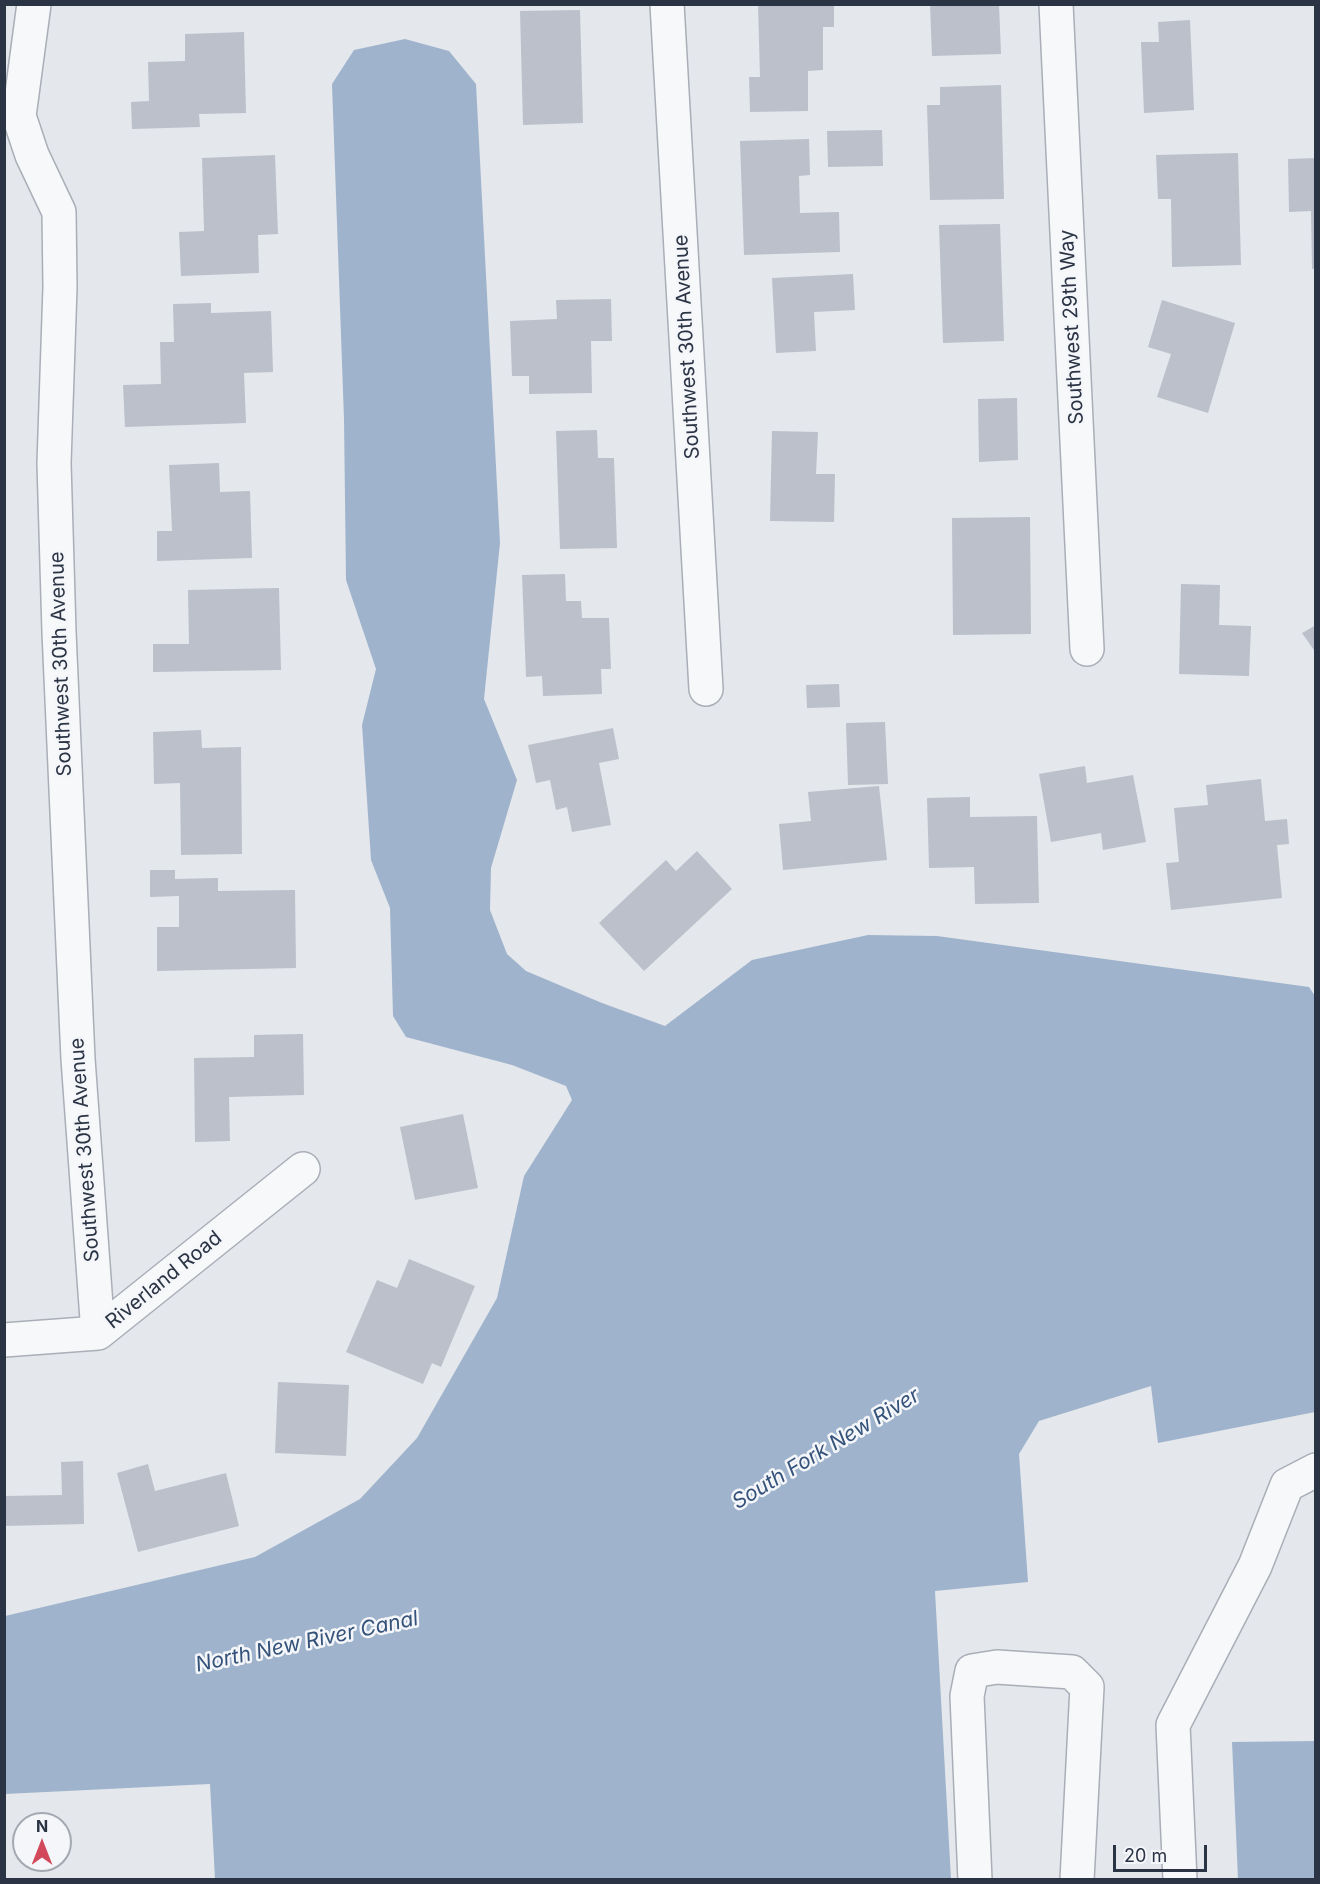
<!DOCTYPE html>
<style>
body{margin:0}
#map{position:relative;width:1320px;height:1884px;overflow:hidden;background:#e4e7ec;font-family:Inter,sans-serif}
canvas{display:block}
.frame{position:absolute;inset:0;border:6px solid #2b3445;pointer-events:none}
.north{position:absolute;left:12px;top:1812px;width:60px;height:60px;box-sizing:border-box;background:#f4f6f9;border:2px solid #a4a8b1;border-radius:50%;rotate:0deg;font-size:16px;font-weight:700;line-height:24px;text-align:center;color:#2b3445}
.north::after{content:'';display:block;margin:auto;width:21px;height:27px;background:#d1495b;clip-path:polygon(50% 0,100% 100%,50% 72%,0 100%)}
.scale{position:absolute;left:1113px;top:1845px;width:94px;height:27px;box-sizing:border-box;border:3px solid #2b3445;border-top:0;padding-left:8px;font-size:18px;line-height:21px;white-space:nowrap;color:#2b3445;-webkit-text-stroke:4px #f4f6f9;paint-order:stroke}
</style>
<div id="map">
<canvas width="1320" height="1884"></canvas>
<div class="frame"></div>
<div class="north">N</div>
<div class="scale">20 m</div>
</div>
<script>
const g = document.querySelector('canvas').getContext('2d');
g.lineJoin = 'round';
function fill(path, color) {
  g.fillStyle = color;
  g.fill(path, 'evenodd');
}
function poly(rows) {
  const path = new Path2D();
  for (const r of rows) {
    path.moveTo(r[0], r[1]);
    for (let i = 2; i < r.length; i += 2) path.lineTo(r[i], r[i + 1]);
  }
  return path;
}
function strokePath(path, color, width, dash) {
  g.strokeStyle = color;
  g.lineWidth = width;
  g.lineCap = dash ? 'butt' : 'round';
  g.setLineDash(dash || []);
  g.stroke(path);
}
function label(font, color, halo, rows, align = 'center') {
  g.font = font + ' Inter,sans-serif';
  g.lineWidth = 5;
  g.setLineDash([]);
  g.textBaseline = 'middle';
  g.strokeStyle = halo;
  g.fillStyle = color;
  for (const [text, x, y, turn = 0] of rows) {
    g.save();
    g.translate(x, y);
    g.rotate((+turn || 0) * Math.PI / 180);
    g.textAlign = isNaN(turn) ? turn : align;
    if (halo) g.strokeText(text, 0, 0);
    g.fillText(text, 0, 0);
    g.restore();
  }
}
const water = poly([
 [405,39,449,51,476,84,500,543,484,699,517,780,491,868,490,910,507,954,526,971,602,1003,665,1026,752,960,868,935,937,936,1309,987,1315,996,1315,1412,1158,1443,1151,1386,1039,1421,1019,1454,1028,1582,935,1591,951,1879,215,1879,210,1784,5,1794,5,1616,255,1557,360,1499,417,1438,497,1298,524,1176,572,1100,566,1086,512,1065,406,1037,393,1016,390,908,371,860,362,725,376,669,346,580,344,419,332,84,354,50],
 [1315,1741,1315,1879,1238,1879,1232,1742]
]);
const building = poly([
 [758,4,834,4,834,27,823,27,823,70,808,71,808,111,750,112,749,77,760,77],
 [930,4,999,4,1001,54,932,56],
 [580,10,583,123,523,125,520,11],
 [1190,20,1194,110,1144,113,1141,42,1159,42,1158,22],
 [244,32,246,113,199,114,200,127,132,129,131,102,149,101,148,62,185,61,185,34],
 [1001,85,1004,199,930,200,927,105,940,105,940,87],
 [882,130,883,166,828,167,827,131],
 [809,139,810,175,799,176,800,213,839,212,840,252,744,255,740,141],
 [1238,153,1241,265,1172,267,1171,199,1158,199,1156,155],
 [275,155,278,234,258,235,259,273,181,276,179,232,204,231,202,158],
 [1316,158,1316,269,1312,269,1311,211,1289,212,1288,159],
 [1000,224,1004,341,943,343,939,225],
 [853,274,855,310,814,312,816,351,776,353,772,278],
 [611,299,612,341,591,341,592,393,529,394,529,376,512,376,510,321,557,319,556,300],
 [1162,300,1235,323,1208,413,1157,397,1171,354,1148,347],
 [211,303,211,313,271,311,273,372,244,373,246,423,125,427,123,385,161,384,160,342,174,342,173,304],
 [1017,398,1018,460,979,462,978,399],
 [597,430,598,458,614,458,617,548,560,549,556,431],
 [772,431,818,432,816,474,835,474,834,522,770,521],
 [219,463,220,492,250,491,252,558,157,561,157,531,172,531,169,465],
 [1030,517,1031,634,953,635,952,518],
 [565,574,566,601,581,601,582,618,609,618,611,669,601,669,602,694,543,696,542,676,526,677,522,575],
 [1181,584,1220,585,1219,625,1251,626,1249,676,1179,674],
 [279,588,281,670,153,672,153,644,189,644,188,590],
 [1316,625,1316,653,1302,633],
 [839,684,840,707,807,708,806,685],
 [885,722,888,784,848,785,846,723],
 [613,728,619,759,599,763,611,825,572,832,567,807,556,810,550,780,536,783,528,745],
 [201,730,202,748,241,747,242,854,181,855,180,783,154,784,153,732],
 [1085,766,1087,783,1133,775,1146,842,1103,850,1101,833,1051,842,1039,774],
 [1261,779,1265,821,1287,819,1289,844,1277,845,1282,898,1171,910,1166,863,1179,862,1174,808,1208,805,1206,785],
 [879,786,887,860,783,870,779,824,811,821,808,792],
 [970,797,970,817,1037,816,1039,903,975,904,974,867,929,868,927,798],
 [697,851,732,889,644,971,599,923,666,860,676,871],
 [150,870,175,870,175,879,218,878,218,891,295,890,296,968,157,971,157,927,179,927,179,896,150,897],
 [303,1034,304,1095,229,1097,230,1141,195,1142,194,1058,254,1057,254,1035],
 [463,1114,478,1188,415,1200,400,1127],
 [409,1259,475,1286,441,1367,432,1363,423,1384,346,1352,377,1280,397,1288],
 [278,1382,349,1385,346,1456,275,1453],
 [83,1461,84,1524,4,1526,4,1496,62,1495,61,1462],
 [148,1464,155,1491,226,1473,239,1526,138,1552,117,1473]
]);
const minor = poly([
 [34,4,19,116,32,155,59,212,60,287,54,463,59,632,78,1059,98,1333],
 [667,4,706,689],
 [1056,4,1087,649],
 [4,1340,98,1333,303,1169],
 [975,1880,967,1696,972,1671,997,1667,1072,1672,1087,1687,1077,1880],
 [1180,1880,1173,1725,1255,1566,1287,1485,1316,1470]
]);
const streetNames = [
 ["Southwest 29th Way",1072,327,-93],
 ["Southwest 30th Avenue",687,347,-93],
 ["Southwest 30th Avenue",61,664,-92],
 ["Southwest 30th Avenue",85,1150,-94],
 ["Riverland Road",164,1280,-39]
];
const waterNames = [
 ["South Fork New River",826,1449,-31],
 ["North New River Canal",307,1642,-12]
];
fill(water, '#9fb4cc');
fill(building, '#bbc0ca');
strokePath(minor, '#a9aeb7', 36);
strokePath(minor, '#f7f8fa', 33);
label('20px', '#2b3445', '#f4f6f9', streetNames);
label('italic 21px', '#34527a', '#f4f6f9', waterNames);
</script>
